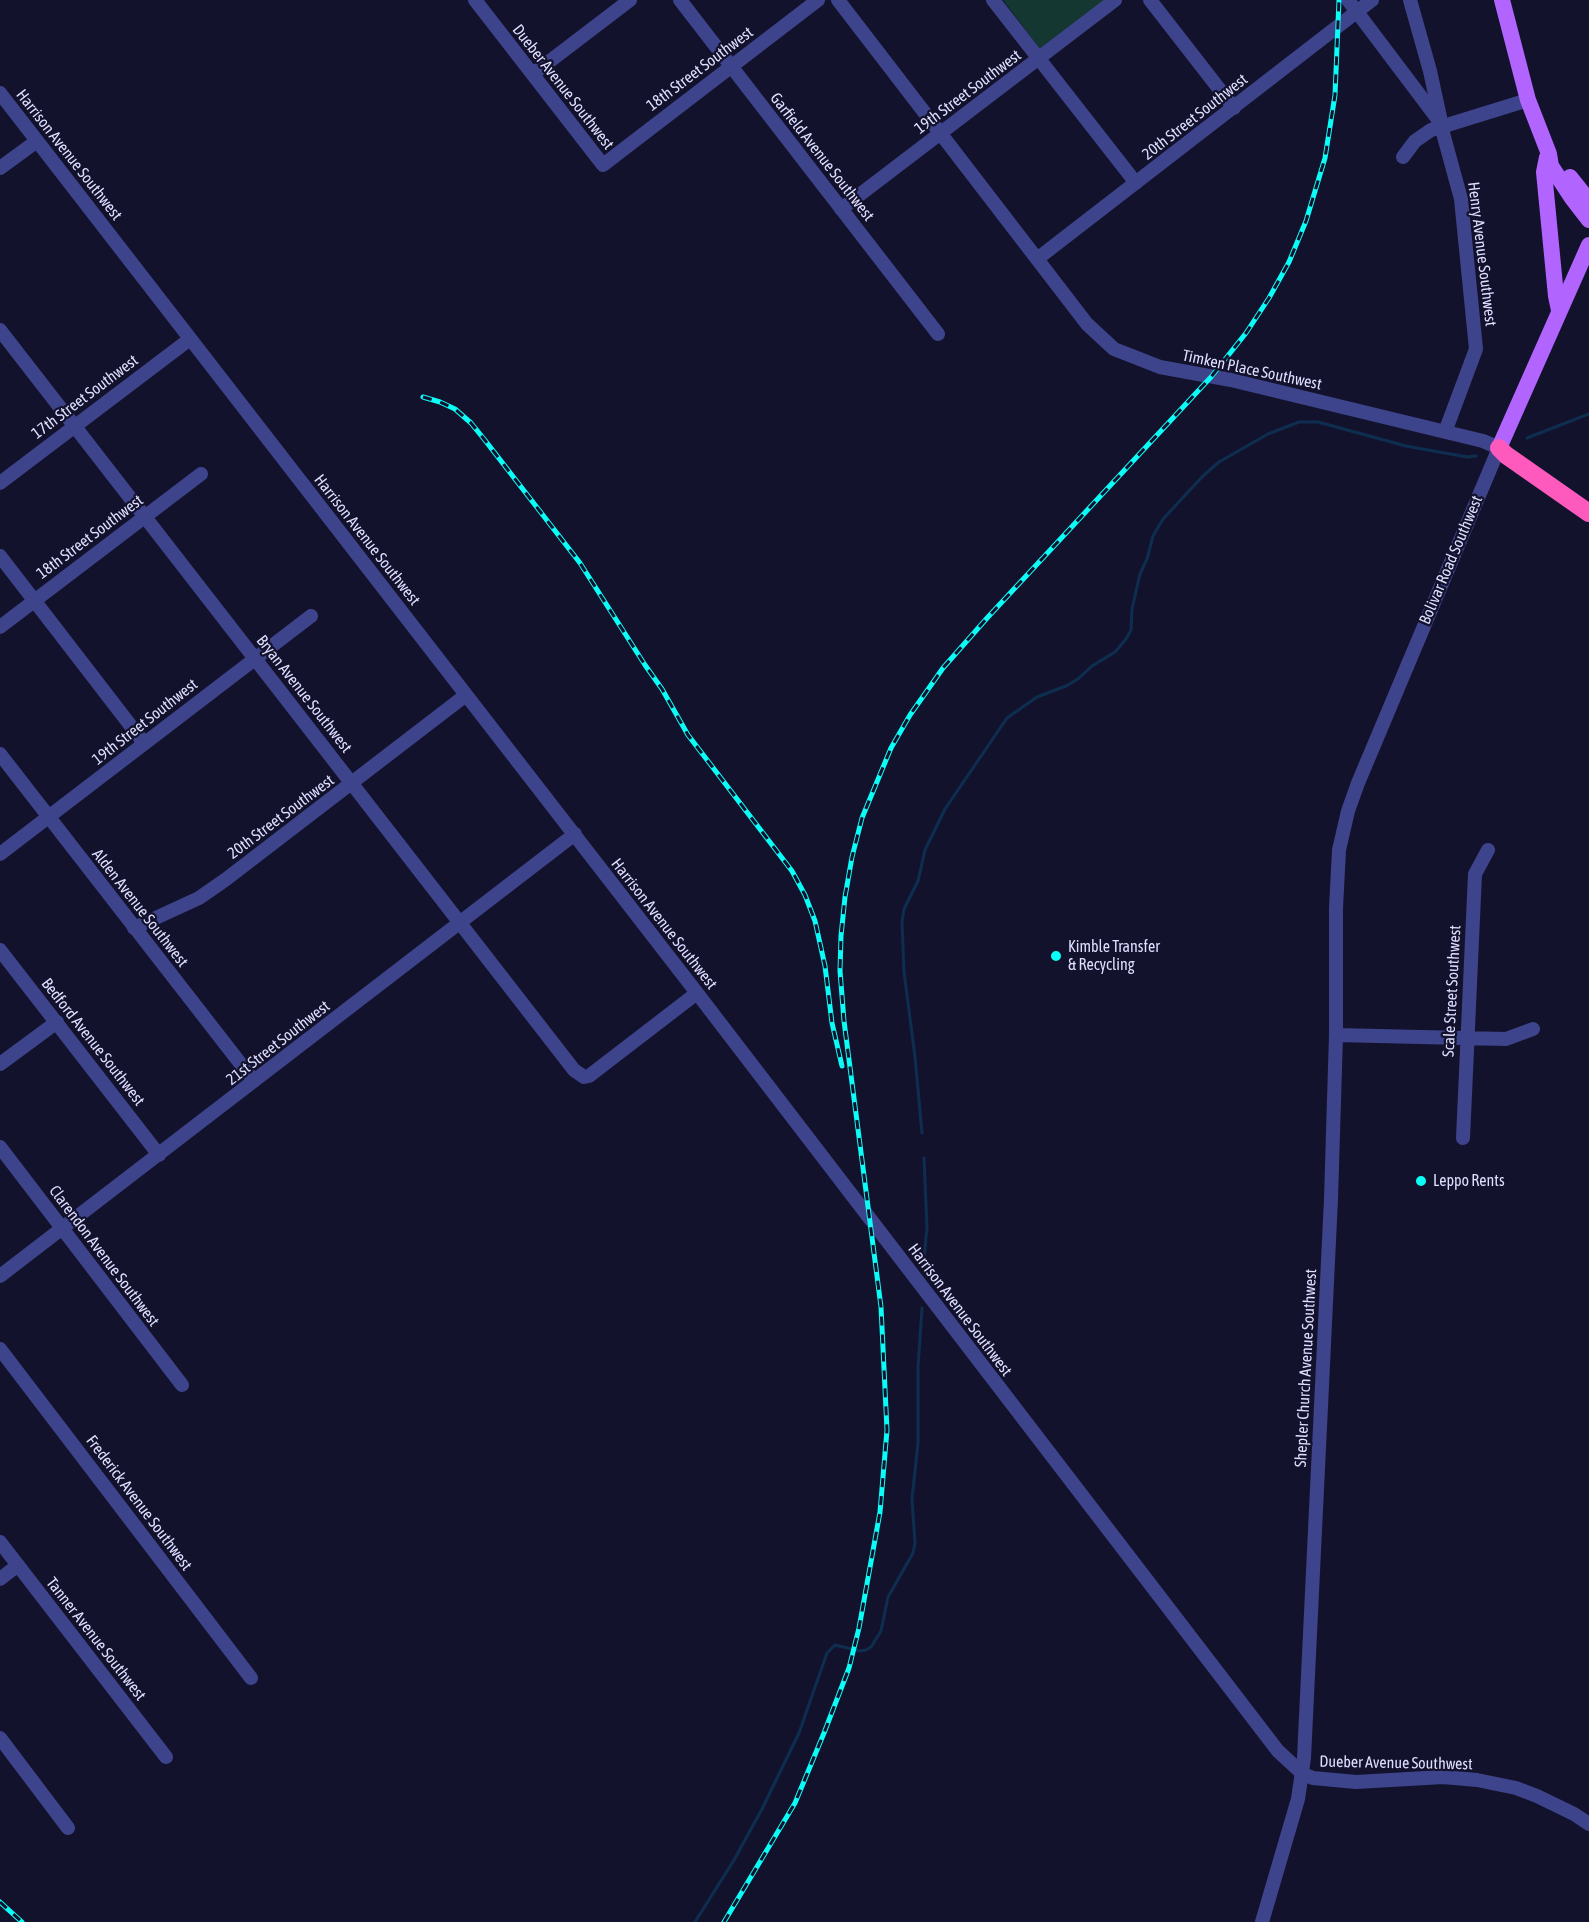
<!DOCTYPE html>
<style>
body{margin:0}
canvas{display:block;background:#13122d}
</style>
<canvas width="1589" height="1922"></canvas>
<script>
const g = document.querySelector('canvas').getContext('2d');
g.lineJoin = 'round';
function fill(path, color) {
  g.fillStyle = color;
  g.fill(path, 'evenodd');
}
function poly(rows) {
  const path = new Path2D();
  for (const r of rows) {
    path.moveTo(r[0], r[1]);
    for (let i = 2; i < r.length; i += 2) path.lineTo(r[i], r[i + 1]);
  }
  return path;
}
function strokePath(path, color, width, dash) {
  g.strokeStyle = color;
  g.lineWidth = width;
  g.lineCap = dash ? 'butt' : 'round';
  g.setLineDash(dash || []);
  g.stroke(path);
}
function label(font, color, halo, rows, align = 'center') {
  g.font = font + ' "Asap Condensed",sans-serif';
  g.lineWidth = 4.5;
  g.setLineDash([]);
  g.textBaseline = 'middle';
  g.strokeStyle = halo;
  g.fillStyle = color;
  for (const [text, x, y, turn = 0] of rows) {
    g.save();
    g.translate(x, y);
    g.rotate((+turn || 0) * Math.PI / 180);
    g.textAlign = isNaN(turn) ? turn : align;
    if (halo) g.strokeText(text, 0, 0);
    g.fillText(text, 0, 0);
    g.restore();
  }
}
const green = poly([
 [1003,0,1104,0,1040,49]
]);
const stream = poly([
 [1527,438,1589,414],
 [922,1133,915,1057,904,972,902,922,904,909,918,881,925,850,945,809,1007,718,1037,697,1066,686,1078,679,1092,666,1115,652,1126,639,1131,630,1132,609,1140,574,1147,559,1153,536,1163,519,1203,476,1219,462,1268,434,1299,422,1318,422,1406,446,1467,457,1476,456],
 [923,1269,927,1227,924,1158],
 [695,1922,734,1860,762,1809,799,1733,827,1653,835,1645,860,1651,866,1650,871,1647,881,1631,888,1597,913,1553,915,1543,912,1499,918,1443,918,1367,922,1308]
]);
const minor = poly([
 [475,0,603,165,818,0],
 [680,0,938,334],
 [838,0,1087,324,1114,349,1160,367,1231,380,1483,441,1499,448,1358,783,1348,811,1339,850,1336,908,1336,1035,1331,1199,1304,1758,1298,1799,1262,1922],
 [993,0,1136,183],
 [1150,0,1234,108],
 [1348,0,1440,122,1461,199,1476,349,1445,432],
 [1410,0,1430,71,1440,117],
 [533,74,630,0],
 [0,93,697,993,1278,1751,1303,1774,1313,1778,1356,1782,1443,1777,1477,1780,1516,1788,1537,1796,1574,1814,1589,1824],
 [1403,157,1415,141,1431,130,1528,100],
 [0,168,37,141],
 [841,209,1115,0],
 [1037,259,1372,0],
 [0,330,574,1070,584,1077,589,1076,697,993],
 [0,483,190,339],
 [0,556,144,743],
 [0,627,201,474],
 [0,754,254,1081],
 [0,854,311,616],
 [134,928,199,898,225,880,466,695],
 [0,950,159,1155],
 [1336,1035,1506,1039,1533,1029],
 [0,1064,57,1022],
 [1463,1138,1475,874,1488,850],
 [0,1147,182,1385],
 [0,1276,575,834],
 [0,1349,251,1678],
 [0,1542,166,1757],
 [0,1579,18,1565],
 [0,1738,68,1828]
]);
const major = poly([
 [1502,0,1528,100,1549,154,1551,166,1572,198,1589,220],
 [1547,157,1544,172,1556,296,1559,310],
 [1570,177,1589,201],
 [1499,448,1589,245]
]);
const highway = poly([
 [1499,448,1506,455,1589,513]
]);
const rail = poly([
 [423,397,440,402,455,409,471,423,484,439,580,563,645,665,662,689,688,735,792,871,805,895,815,921,825,966,832,1023,842,1066],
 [0,1902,22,1922],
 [724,1922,795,1803,824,1733,849,1668,859,1628,880,1512,887,1430,881,1307,844,1021,840,971,841,936,845,897,852,857,862,818,891,748,910,715,943,668,988,617,1211,377,1246,333,1269,298,1289,262,1306,221,1325,158,1335,95,1339,0]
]);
const markers = [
 [1056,956,6,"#0bfdf7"],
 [1421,1181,6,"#0bfdf7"]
];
const streetNames = [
 ["18th Street Southwest",700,69,-37],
 ["Dueber Avenue Southwest",563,87,52],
 ["19th Street Southwest",968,92,-37],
 ["20th Street Southwest",1195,117,-38],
 ["Harrison Avenue Southwest",69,155,52],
 ["Garfield Avenue Southwest",822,157,52],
 ["Henry Avenue Southwest",1482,254,83],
 ["Timken Place Southwest",1252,370,12],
 ["17th Street Southwest",85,397,-37],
 ["18th Street Southwest",90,537,-37],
 ["Harrison Avenue Southwest",367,540,52],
 ["Bolivar Road Southwest",1451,560,-67],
 ["Bryan Avenue Southwest",304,694,52],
 ["19th Street Southwest",145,722,-38],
 ["20th Street Southwest",281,817,-37],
 ["Alden Avenue Southwest",140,908,52],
 ["Harrison Avenue Southwest",664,924,52],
 ["Scale Street Southwest",1452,991,-87],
 ["Bedford Avenue Southwest",93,1042,52],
 ["21st Street Southwest",278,1043,-38],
 ["Clarendon Avenue Southwest",104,1256,53],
 ["Harrison Avenue Southwest",960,1310,53],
 ["Shepler Church Avenue Southwest",1306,1368,-87],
 ["Frederick Avenue Southwest",139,1503,53],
 ["Tanner Avenue Southwest",96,1639,52],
 ["Dueber Avenue Southwest",1396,1763,1]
];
const poiNames = [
 ["Kimble Transfer",1068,947],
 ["& Recycling",1068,965],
 ["Leppo Rents",1433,1181]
];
fill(green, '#153731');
strokePath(stream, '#0e2e50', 3);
strokePath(minor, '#3d448b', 14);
strokePath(major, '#b265fe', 16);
strokePath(highway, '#fe5abd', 18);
strokePath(rail, '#0bfdf7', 5);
strokePath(rail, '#13122d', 3, [9]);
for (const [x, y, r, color] of markers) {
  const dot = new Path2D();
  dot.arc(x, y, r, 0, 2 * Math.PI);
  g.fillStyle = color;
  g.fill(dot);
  strokePath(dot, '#13122d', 2);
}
label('16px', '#dedeff', '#13122d', streetNames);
label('16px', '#dedeff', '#13122d', poiNames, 'left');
</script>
